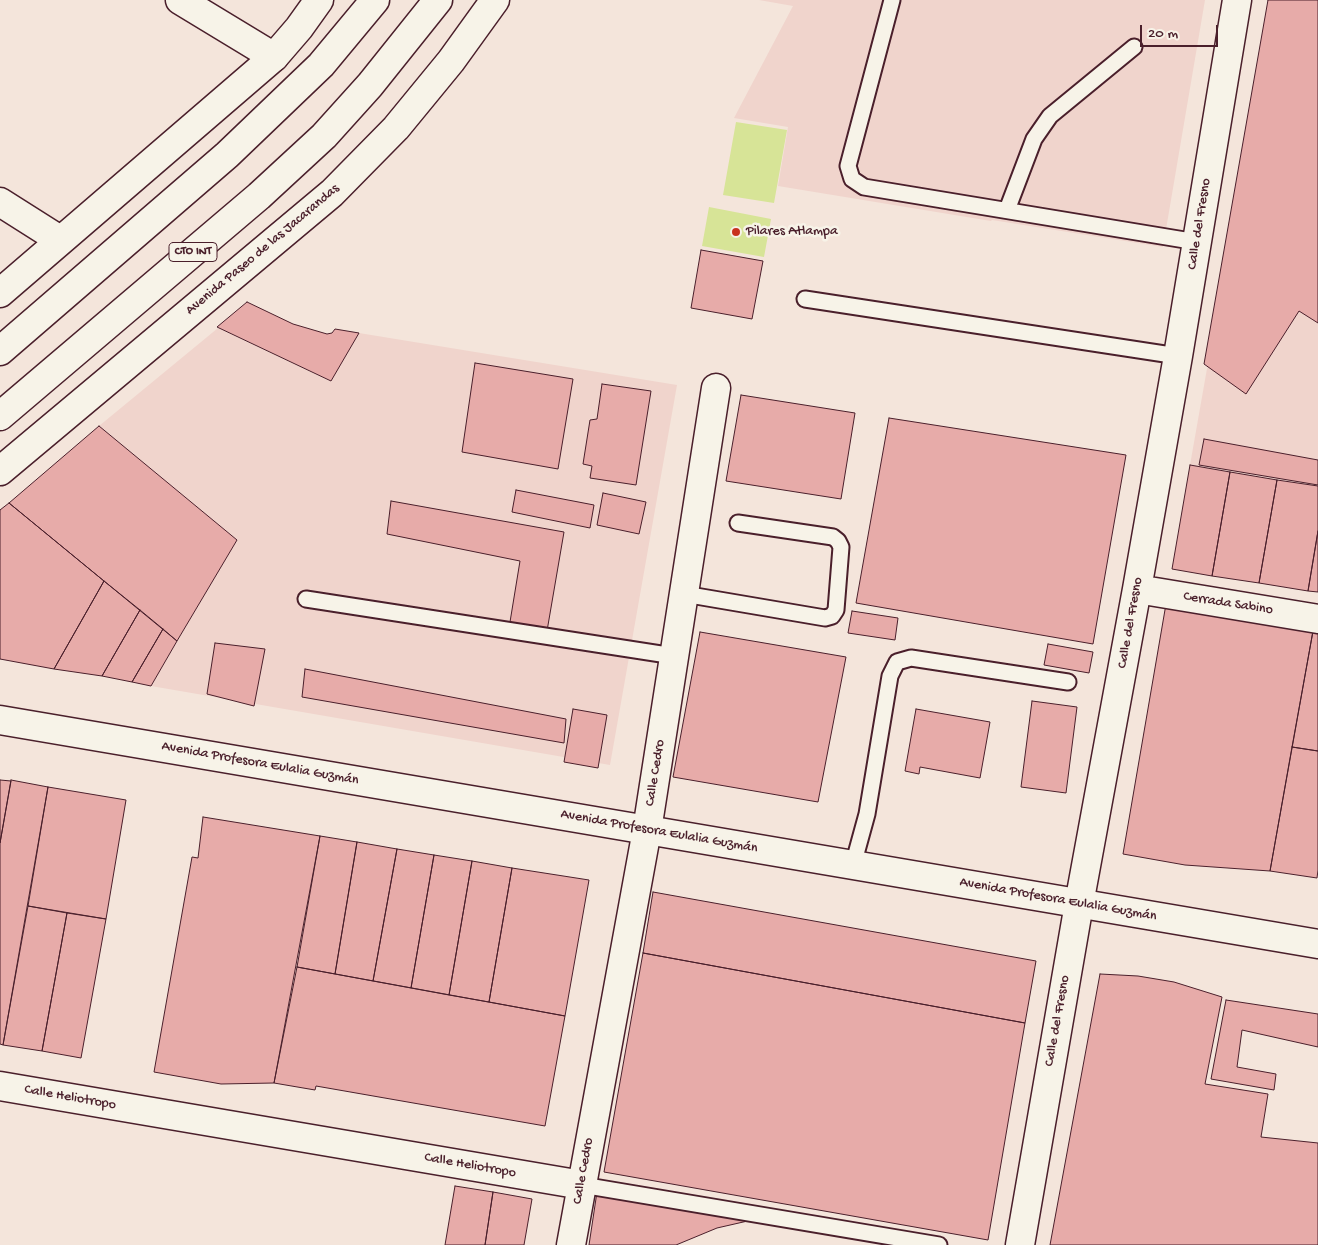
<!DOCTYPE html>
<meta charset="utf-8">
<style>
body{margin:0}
#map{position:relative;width:1318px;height:1245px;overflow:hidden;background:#f4e5db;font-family:"Gochi Hand",sans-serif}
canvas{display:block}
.scale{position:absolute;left:1140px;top:25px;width:78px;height:22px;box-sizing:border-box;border:2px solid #4a1f2b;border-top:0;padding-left:6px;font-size:15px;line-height:18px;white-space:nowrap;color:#4a1f2b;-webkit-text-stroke:4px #f7f3e8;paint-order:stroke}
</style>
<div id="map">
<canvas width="1318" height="1245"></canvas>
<div class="scale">20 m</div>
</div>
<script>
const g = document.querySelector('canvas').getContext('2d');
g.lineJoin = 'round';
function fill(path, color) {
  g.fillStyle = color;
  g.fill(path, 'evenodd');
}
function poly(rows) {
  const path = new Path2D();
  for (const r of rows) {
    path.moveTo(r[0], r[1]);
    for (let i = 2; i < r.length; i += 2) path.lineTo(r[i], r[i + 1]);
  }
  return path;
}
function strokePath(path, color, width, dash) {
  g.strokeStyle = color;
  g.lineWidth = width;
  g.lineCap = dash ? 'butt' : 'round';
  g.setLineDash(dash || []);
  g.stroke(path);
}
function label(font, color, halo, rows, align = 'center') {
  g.font = font + ' "Gochi Hand",sans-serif';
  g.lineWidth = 5;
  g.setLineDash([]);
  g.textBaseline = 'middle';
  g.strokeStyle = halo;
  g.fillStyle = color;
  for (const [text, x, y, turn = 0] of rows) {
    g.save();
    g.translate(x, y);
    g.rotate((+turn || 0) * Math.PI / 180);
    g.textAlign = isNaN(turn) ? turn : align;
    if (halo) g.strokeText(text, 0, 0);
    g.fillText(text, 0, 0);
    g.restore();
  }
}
const built = poly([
 [759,0,1205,0,1163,247,992,220,991,221,778,186,788,127,734,118,793,6],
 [1272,0,1318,0,1318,486,1190,465],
 [218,328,330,381,359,333,677,385,610,765,151,686,237,540,99,426]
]);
const green = poly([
 [736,122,787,130,774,203,723,195],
 [709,207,771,219,764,257,702,246]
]);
const building = poly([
 [1268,0,1318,0,1318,323,1299,311,1246,394,1204,364,1268,0],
 [701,250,763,261,752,319,691,308,701,250],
 [247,302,293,324,327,334,332,333,335,329,359,333,331,381,217,327,247,302],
 [475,363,573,379,558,469,462,452,475,363],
 [602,384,651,391,636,485,590,478,592,466,583,464,590,420,597,419,602,384],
 [741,395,855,413,841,499,726,481,741,395],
 [889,418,1126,455,1093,644,856,603,889,418],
 [99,426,237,540,177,641,9,503,99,426],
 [1204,439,1318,460,1318,485,1199,465,1204,439],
 [1190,465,1230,472,1212,576,1172,569,1190,465],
 [1230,472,1277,480,1259,583,1212,576,1230,472],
 [1277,480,1318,486,1318,531,1308,591,1259,583,1277,480],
 [516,490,594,505,590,528,512,512,516,490],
 [603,493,646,502,639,534,597,525,603,493],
 [391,501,564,532,547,631,510,622,520,561,387,534,391,501],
 [9,503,104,581,54,669,0,659,0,510,9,503],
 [1318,531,1318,592,1308,591,1318,531],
 [104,581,140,610,102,676,54,669,104,581],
 [1166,604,1313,631,1270,871,1185,865,1123,854,1166,604],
 [140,610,163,629,132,682,102,676,140,610],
 [852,611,898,618,895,640,848,633,852,611],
 [163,629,177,641,151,686,132,682,163,629],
 [1313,631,1318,632,1318,751,1292,747,1313,631],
 [700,632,846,657,818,802,673,777,700,632],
 [215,643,265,649,254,706,207,694,215,643],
 [1048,644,1093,652,1089,673,1044,665,1048,644],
 [305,669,566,719,564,743,302,697,305,669],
 [1032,701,1077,707,1066,793,1021,787,1032,701],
 [573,709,607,715,598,768,564,762,573,709],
 [916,709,990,722,980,778,920,767,919,774,905,771,916,709],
 [1292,747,1318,751,1318,870,1317,878,1270,871,1292,747],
 [0,780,11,781,0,843,0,780],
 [11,780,48,787,3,1045,0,1044,0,843,11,780],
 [48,787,126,800,106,919,28,906,48,787],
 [203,817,320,836,274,1083,221,1084,154,1072,192,857,198,858,203,817],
 [320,836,357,842,335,974,297,967,320,836],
 [357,842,397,849,373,981,335,974,357,842],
 [397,849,434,855,411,988,373,981,397,849],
 [434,855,472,861,449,995,411,988,434,855],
 [472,861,512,868,489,1002,449,995,472,861],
 [512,868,589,880,565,1016,489,1002,512,868],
 [653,892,1036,961,1025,1023,643,953,653,892],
 [28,906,67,913,42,1051,3,1045,28,906],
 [67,913,106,919,81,1058,42,1051,67,913],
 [643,953,1025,1023,988,1240,604,1172,643,953],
 [297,967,565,1016,545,1126,316,1086,315,1090,274,1083,297,967],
 [1100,974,1138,976,1174,982,1222,997,1205,1084,1268,1094,1261,1137,1318,1143,1318,1245,1050,1245,1100,974],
 [1226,1000,1318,1014,1318,1047,1242,1030,1237,1067,1276,1074,1274,1090,1211,1079,1226,1000],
 [455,1186,493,1192,485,1245,445,1245,455,1186],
 [493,1192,532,1199,524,1245,485,1245,493,1192],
 [597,1192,752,1220,717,1228,676,1245,589,1245,597,1192]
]);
const lane = poly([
 [892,0,848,166,852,179,864,187,1197,242],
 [1007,210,1034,139,1050,116,1134,47],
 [805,299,1178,356],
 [684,594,825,618,832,616,836,610,841,547,838,541,833,537,738,523],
 [306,599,674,656],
 [853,865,867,814,890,676,897,662,911,658,1068,682],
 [582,1185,939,1245]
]);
const street = poly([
 [180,0,274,57],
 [0,202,60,240],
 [1137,589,1318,619],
 [0,1086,582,1185],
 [571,1245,647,830,716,388],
 [1020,1245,1079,904,1137,589,1178,356,1237,0]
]);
const secondary = poly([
 [0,293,274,57,299,28,319,0],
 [0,471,332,193,396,128,451,61,495,0],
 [0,720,1318,944]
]);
const highway = poly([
 [0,351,227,155,321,65,375,0],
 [0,416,259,196,324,136,370,85,438,0]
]);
const markers = [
 [736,232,5,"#c8321e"]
];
const shields = [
 [193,252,48]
];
const shieldNames = [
 ["CTO INT",193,252]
];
const streetNames = [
 ["Calle del Fresno",1200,224,-81],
 ["Avenida Paseo de las Jacarandas",263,250,-40],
 ["Cerrada Sabino",1228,604,9],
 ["Calle del Fresno",1131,623,-80],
 ["Avenida Profesora Eulalia Guzmán",260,764,10],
 ["Calle Cedro",656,773,-81],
 ["Avenida Profesora Eulalia Guzmán",659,832,10],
 ["Avenida Profesora Eulalia Guzmán",1058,900,10],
 ["Calle del Fresno",1058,1021,-80],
 ["Calle Heliotropo",70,1098,10],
 ["Calle Heliotropo",470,1166,10],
 ["Calle Cedro",584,1171,-80]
];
const poiNames = [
 ["Pilares Atlampa",746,232]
];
fill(built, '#f0d4cc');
fill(green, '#d7e497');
fill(building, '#e7aba9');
strokePath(building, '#4a1f2b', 1);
strokePath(lane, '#4a1f2b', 19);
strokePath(street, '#4a1f2b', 31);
strokePath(secondary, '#4a1f2b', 31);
strokePath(highway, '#4a1f2b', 31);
strokePath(lane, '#f7f3e8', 15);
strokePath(street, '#f7f3e8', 28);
strokePath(secondary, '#f7f3e8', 28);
strokePath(highway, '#f7f3e8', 28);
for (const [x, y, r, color] of markers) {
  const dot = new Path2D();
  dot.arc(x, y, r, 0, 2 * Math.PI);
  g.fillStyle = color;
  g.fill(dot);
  strokePath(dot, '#f7f3e8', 2);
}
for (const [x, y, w] of shields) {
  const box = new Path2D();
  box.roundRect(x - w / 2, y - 9.5, w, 19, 4);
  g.fillStyle = '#f7f3e8';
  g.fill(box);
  strokePath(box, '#4a1f2b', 1);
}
label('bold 12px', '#4a1f2b', null, shieldNames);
label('14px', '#4a1f2b', '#f7f3e8', streetNames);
label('14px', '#4a1f2b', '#f7f3e8', poiNames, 'left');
</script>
